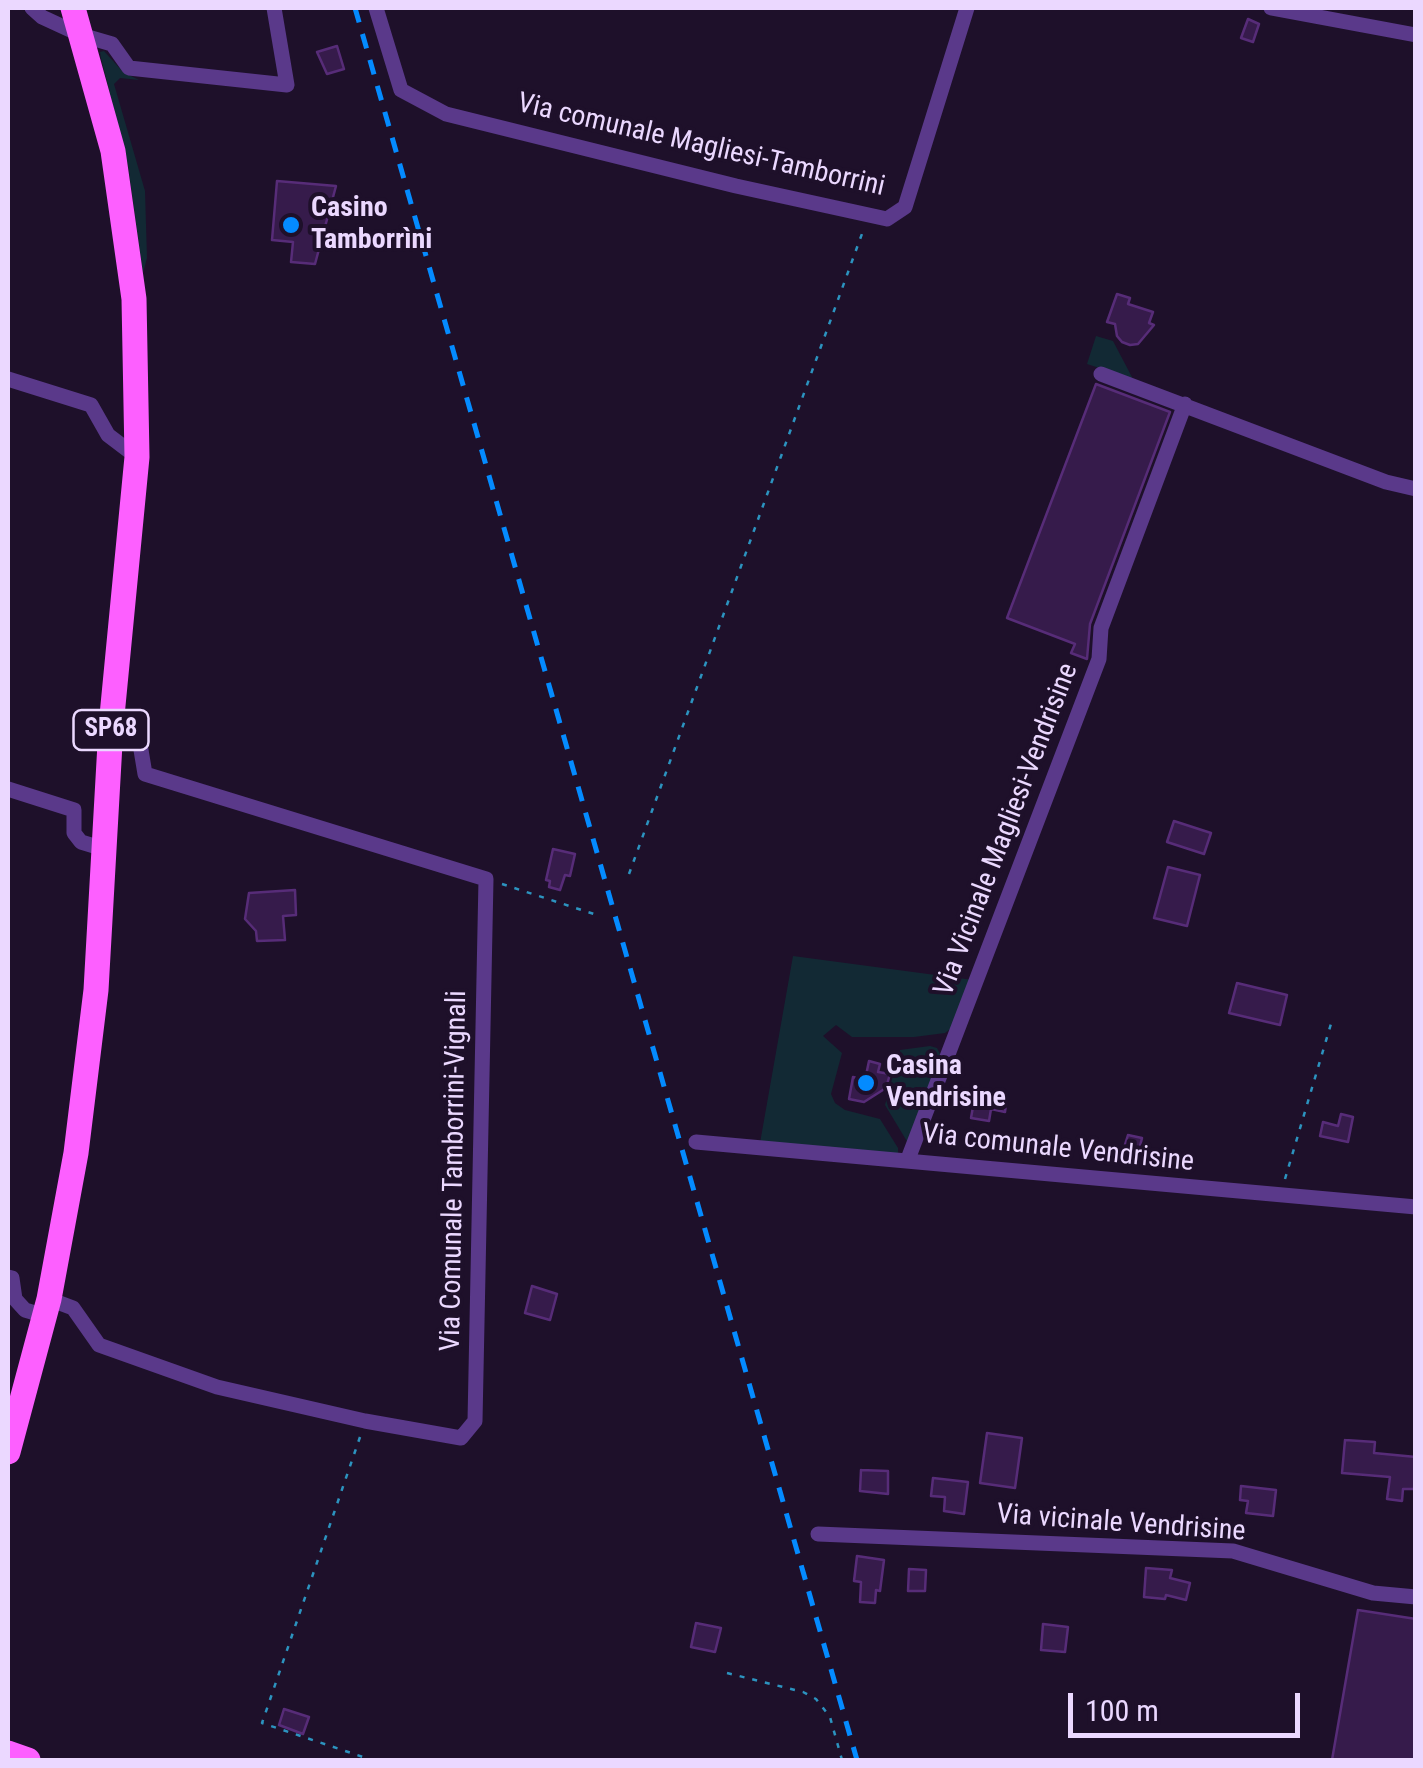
<!DOCTYPE html>
<meta charset="utf-8">
<style>
body{margin:0}
#map{position:relative;width:1423px;height:1768px;overflow:hidden;background:#1e102a;font-family:"Roboto Condensed",sans-serif}
canvas{display:block}
.frame{position:absolute;inset:0;border:10px solid #ebd8ff;pointer-events:none}
.scale{position:absolute;left:1068px;top:1693px;width:232px;height:45px;box-sizing:border-box;border:5px solid #ebd8ff;border-top:0;padding-left:12px;font-size:30px;line-height:35px;white-space:nowrap;color:#ebd8ff;-webkit-text-stroke:8px #1e102a;paint-order:stroke}
</style>
<div id="map">
<canvas width="1423" height="1768"></canvas>
<div class="frame"></div>
<div class="scale">100 m</div>
</div>
<script>
const g = document.querySelector('canvas').getContext('2d');
g.lineJoin = 'round';
function fill(path, color) {
  g.fillStyle = color;
  g.fill(path, 'evenodd');
}
function poly(rows) {
  const path = new Path2D();
  for (const r of rows) {
    path.moveTo(r[0], r[1]);
    for (let i = 2; i < r.length; i += 2) path.lineTo(r[i], r[i + 1]);
  }
  return path;
}
function strokePath(path, color, width, dash) {
  g.strokeStyle = color;
  g.lineWidth = width;
  g.lineCap = dash ? 'butt' : 'round';
  g.setLineDash(dash || []);
  g.stroke(path);
}
function label(font, color, halo, rows, align = 'center') {
  g.font = font + ' "Roboto Condensed",sans-serif';
  g.lineWidth = 8;
  g.setLineDash([]);
  g.textBaseline = 'middle';
  g.strokeStyle = halo;
  g.fillStyle = color;
  for (const [text, x, y, turn = 0] of rows) {
    g.save();
    g.translate(x, y);
    g.rotate((+turn || 0) * Math.PI / 180);
    g.textAlign = isNaN(turn) ? turn : align;
    if (halo) g.strokeText(text, 0, 0);
    g.fillText(text, 0, 0);
    g.restore();
  }
}
const green = poly([
 [104,51,123,72,139,80,120,78,114,84,145,191,147,258,143,273,128,165,101,58,100,52],
 [1096,336,1113,341,1133,379,1087,364],
 [793,956,973,980,953,1027,945,1033,914,1037,852,1037,836,1025,823,1036,842,1053,831,1094,835,1103,845,1110,880,1119,898,1148,898,1155,760,1143],
 [930,1046,937,1048,941,1056,908,1143,885,1105,900,1050]
]);
const building = poly([
 [1248,19,1259,24,1253,42,1241,38,1248,19],
 [337,46,344,69,327,74,317,52,337,46],
 [277,181,336,186,315,264,291,262,293,242,272,240,277,181],
 [1117,294,1130,298,1128,304,1153,312,1149,323,1154,325,1138,344,1130,345,1122,342,1117,336,1115,324,1107,322,1117,294],
 [1096,384,1170,412,1090,624,1087,659,1071,653,1075,644,1007,618,1096,384],
 [1174,821,1211,833,1204,854,1167,842,1174,821],
 [553,849,575,854,570,876,565,875,560,890,549,887,550,881,546,880,553,849],
 [1168,867,1200,875,1187,926,1154,918,1168,867],
 [295,890,296,915,283,916,285,940,257,941,256,931,245,919,249,893,295,890],
 [1237,983,1287,995,1280,1025,1229,1013,1237,983],
 [869,1061,880,1064,878,1072,890,1074,886,1088,864,1102,849,1099,853,1077,865,1080,869,1061],
 [976,1090,1007,1096,1005,1112,991,1109,989,1121,971,1118,976,1090],
 [1341,1114,1353,1117,1348,1142,1320,1136,1323,1122,1338,1126,1341,1114],
 [1128,1135,1142,1138,1138,1155,1123,1151,1128,1135],
 [532,1286,557,1294,550,1320,525,1313,532,1286],
 [987,1433,1022,1438,1015,1488,980,1483,987,1433],
 [1345,1440,1375,1442,1374,1453,1416,1457,1414,1489,1403,1489,1402,1501,1387,1499,1390,1477,1342,1473,1345,1440],
 [861,1470,888,1471,888,1494,860,1491,861,1470],
 [933,1478,968,1482,964,1514,944,1511,945,1497,931,1496,933,1478],
 [1241,1486,1276,1490,1273,1516,1246,1513,1248,1501,1240,1500,1241,1486],
 [857,1556,884,1560,880,1591,876,1590,875,1603,860,1602,861,1582,854,1581,857,1556],
 [1146,1568,1172,1570,1170,1578,1190,1583,1186,1600,1166,1595,1165,1599,1144,1597,1146,1568],
 [909,1569,926,1570,925,1591,908,1591,909,1569],
 [1358,1610,1416,1619,1416,1760,1332,1760,1358,1610],
 [696,1623,721,1628,715,1652,691,1647,696,1623],
 [1043,1624,1068,1627,1065,1652,1041,1650,1043,1624],
 [284,1709,309,1717,303,1734,279,1725,284,1709]
]);
const path = poly([
 [629,874,863,231],
 [502,884,600,916],
 [1285,1179,1333,1017],
 [360,1437,262,1723,372,1760],
 [727,1673,803,1692,816,1699,830,1717,842,1760]
]);
const street = poly([
 [32,8,42,17,81,35,112,44,129,68,287,85,274,8],
 [376,8,401,90,446,114,736,186,887,219,905,207,967,8],
 [1271,8,1416,35],
 [1101,374,1386,482,1416,489],
 [8,379,91,405,108,435,137,457],
 [8,789,74,810,74,833,81,842,104,849],
 [696,1142,1416,1207],
 [908,1159,1099,659,1101,628,1185,404],
 [8,1277,12,1278,15,1299,25,1310,45,1316],
 [49,1299,73,1308,99,1345,217,1387,365,1421,461,1438,475,1421,486,879,145,774,139,738,111,726],
 [818,1534,1233,1551,1373,1593,1416,1597]
]);
const primary = poly([
 [8,1452,49,1299,76,1153,96,990,111,726,137,457,134,299,113,151,73,8],
 [8,1753,28,1760]
]);
const rail = poly([
 [355,8,857,1760]
]);
const markers = [
 [291,225,10,"#048bff"],
 [866,1083,10,"#048bff"]
];
const shields = [
 [111,730,75]
];
const shieldNames = [
 ["SP68",111,730]
];
const streetNames = [
 ["Via comunale Magliesi-Tamborrini",701,146,13],
 ["Via Vicinale Magliesi-Vendrisine",1007,830,-69],
 ["Via comunale Vendrisine",1058,1149,6],
 ["Via Comunale Tamborrini-Vignali",455,1171,-89],
 ["Via vicinale Vendrisine",1121,1524,4]
];
const poiNames = [
 ["Casino",311,209],
 ["Tamborrìni",311,241],
 ["Casina",886,1067],
 ["Vendrisine",886,1099]
];
fill(green, '#122934');
fill(building, '#361b4b');
strokePath(building, '#572c78', 2.5);
strokePath(path, '#2c93bf', 2.5, [5, 8]);
strokePath(street, '#5a398a', 15);
strokePath(primary, '#fd5fff', 25);
strokePath(rail, '#048bff', 5, [15, 12]);
for (const [x, y, r, color] of markers) {
  const dot = new Path2D();
  dot.arc(x, y, r, 0, 2 * Math.PI);
  g.fillStyle = color;
  g.fill(dot);
  strokePath(dot, '#1e102a', 4);
}
for (const [x, y, w] of shields) {
  const box = new Path2D();
  box.roundRect(x - w / 2, y - 20, w, 40, 8);
  g.fillStyle = '#1e102a';
  g.fill(box);
  strokePath(box, '#ebd8ff', 2.5);
}
label('bold 25px', '#ebd8ff', null, shieldNames);
label('28px', '#ebd8ff', '#1e102a', streetNames);
label('bold 28px', '#ebd8ff', '#1e102a', poiNames, 'left');
</script>
